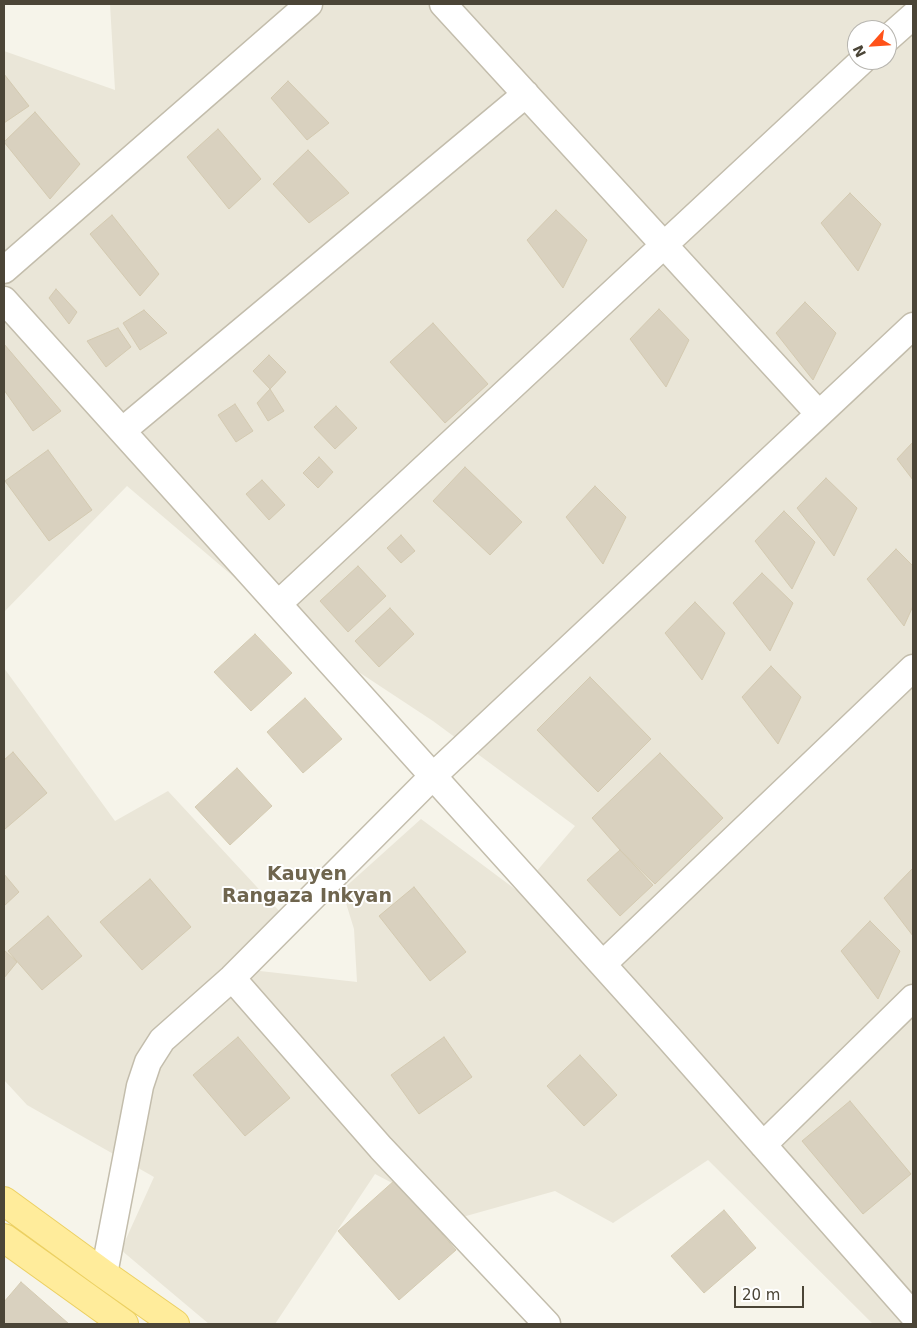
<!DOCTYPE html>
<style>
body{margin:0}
#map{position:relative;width:917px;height:1328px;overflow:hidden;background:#f6f4ea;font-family:"DejaVu Sans",sans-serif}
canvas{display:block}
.frame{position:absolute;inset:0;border:5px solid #4b4537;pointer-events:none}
.north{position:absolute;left:847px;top:20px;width:50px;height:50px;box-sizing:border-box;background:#fff;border:1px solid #b7b5af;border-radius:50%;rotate:244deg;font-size:14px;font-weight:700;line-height:20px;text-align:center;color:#4b4537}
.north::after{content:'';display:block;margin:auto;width:18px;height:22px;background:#ff5219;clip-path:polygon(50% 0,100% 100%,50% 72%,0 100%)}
.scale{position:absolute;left:734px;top:1286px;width:70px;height:22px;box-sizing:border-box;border:2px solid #4b4537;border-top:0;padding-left:6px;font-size:15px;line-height:18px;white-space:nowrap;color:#4b4537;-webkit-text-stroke:4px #fff;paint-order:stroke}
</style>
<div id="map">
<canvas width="917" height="1328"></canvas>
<div class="frame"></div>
<div class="north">N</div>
<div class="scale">20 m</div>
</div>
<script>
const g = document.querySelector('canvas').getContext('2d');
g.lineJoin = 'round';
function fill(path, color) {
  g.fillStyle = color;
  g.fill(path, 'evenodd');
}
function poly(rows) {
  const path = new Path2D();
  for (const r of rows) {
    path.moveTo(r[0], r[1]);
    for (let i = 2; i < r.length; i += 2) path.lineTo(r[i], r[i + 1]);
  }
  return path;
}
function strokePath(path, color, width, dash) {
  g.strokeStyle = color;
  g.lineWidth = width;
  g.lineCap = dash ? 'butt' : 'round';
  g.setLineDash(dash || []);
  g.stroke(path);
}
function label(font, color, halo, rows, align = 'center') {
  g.font = font + ' "DejaVu Sans",sans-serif';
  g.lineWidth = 4;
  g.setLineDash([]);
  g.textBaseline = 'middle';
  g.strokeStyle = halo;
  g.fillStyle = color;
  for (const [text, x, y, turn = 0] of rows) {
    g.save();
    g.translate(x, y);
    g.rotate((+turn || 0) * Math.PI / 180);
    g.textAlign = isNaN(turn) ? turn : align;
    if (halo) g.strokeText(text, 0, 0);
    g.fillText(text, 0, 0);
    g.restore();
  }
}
const residential = poly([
 [110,4,913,4,913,1324,873,1324,708,1160,613,1223,555,1191,459,1218,375,1174,275,1324,209,1324,121,1250,154,1177,27,1105,4,1080,4,668,115,821,168,791,281,913,260,971,357,982,354,929,342,890,421,819,519,892,575,826,433,721,301,634,127,486,4,612,4,51,115,90],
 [857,30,887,30,887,60,857,60]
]);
const building = poly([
 [4,74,29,106,4,123,4,74],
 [288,81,329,123,307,140,271,98,288,81],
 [35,112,80,164,50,199,4,142,35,112],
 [218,129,261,179,229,209,187,157,218,129],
 [308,150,349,193,309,223,273,184,308,150],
 [850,193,881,224,858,271,821,223,850,193],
 [556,210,587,240,563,288,527,240,556,210],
 [112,215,159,274,140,296,90,234,112,215],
 [56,289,77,312,69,324,49,298,56,289],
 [805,302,836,333,813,380,776,333,805,302],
 [659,309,689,340,666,387,630,339,659,309],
 [144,310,167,333,140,350,123,323,144,310],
 [433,323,488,384,445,423,390,362,433,323],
 [118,328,131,347,106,367,87,341,118,328],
 [4,344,61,411,33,431,4,390,4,344],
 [269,355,286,372,270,389,253,371,269,355],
 [270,389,284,411,268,421,257,403,270,389],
 [235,404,253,431,236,442,218,415,235,404],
 [336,406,357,428,335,449,314,427,336,406],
 [913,442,913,480,897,459,913,442],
 [48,450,92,510,49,541,5,481,48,450],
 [319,457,333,472,318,488,303,473,319,457],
 [465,467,522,522,490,555,433,501,465,467],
 [826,478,857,508,834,556,797,508,826,478],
 [262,480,285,505,269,520,246,494,262,480],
 [595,486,626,517,603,564,566,517,595,486],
 [784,511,815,542,792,589,755,541,784,511],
 [401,535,415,551,401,563,387,548,401,535],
 [896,549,913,566,913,606,904,626,867,579,896,549],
 [358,566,386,596,348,632,320,601,358,566],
 [762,573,793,603,770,651,733,603,762,573],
 [695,602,725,633,702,680,665,633,695,602],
 [390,608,414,634,379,667,355,641,390,608],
 [255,634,292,673,251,711,214,672,255,634],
 [771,666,801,697,778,744,742,697,771,666],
 [590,677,651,739,598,792,537,730,590,677],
 [305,698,342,739,303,773,267,732,305,698],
 [13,752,47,793,5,829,4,827,4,760,13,752],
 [660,753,723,818,655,884,620,850,592,818,660,753],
 [237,768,272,806,230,845,195,807,237,768],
 [620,850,653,885,620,916,587,880,620,850],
 [913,868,913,936,884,898,913,868],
 [4,874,19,892,4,906,4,874],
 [150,879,191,927,142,970,100,922,150,879],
 [414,887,466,952,430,981,379,916,414,887],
 [48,916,82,956,42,990,8,951,48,916],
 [870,921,900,951,878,999,841,951,870,921],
 [4,950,17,962,4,978,4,950],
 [238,1037,290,1098,245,1136,193,1075,238,1037],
 [444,1037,472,1077,419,1114,391,1075,444,1037],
 [580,1055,617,1095,584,1126,547,1086,580,1055],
 [850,1101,911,1174,863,1214,802,1141,850,1101],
 [395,1180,456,1250,399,1300,338,1231,395,1180],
 [724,1210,756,1248,704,1293,671,1256,724,1210],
 [21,1282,69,1324,4,1324,4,1302,21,1282]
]);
const minor = poly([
 [443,4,819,414],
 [887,39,913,16],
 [4,270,309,4],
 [4,300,668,1037,913,1315],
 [122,431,526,94],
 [278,604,863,60],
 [603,964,913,668],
 [232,978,381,1148,547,1324],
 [763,1145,913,998],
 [104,1274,140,1086,148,1062,162,1040,232,978,433,776,913,326]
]);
const major = poly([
 [4,1201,104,1274,175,1324],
 [4,1238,124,1324]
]);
const districtNames = [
 ["Kauyen",307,875],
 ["Rangaza Inkyan",307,897]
];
fill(residential, '#eae6d8');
fill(building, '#d9d1bf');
strokePath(building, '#d4cab1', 1);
strokePath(minor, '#c3bdac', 29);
strokePath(major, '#ecd062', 30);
strokePath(minor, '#fff', 26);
strokePath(major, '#ffec9b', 28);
label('bold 19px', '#6f654e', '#fff', districtNames);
</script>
